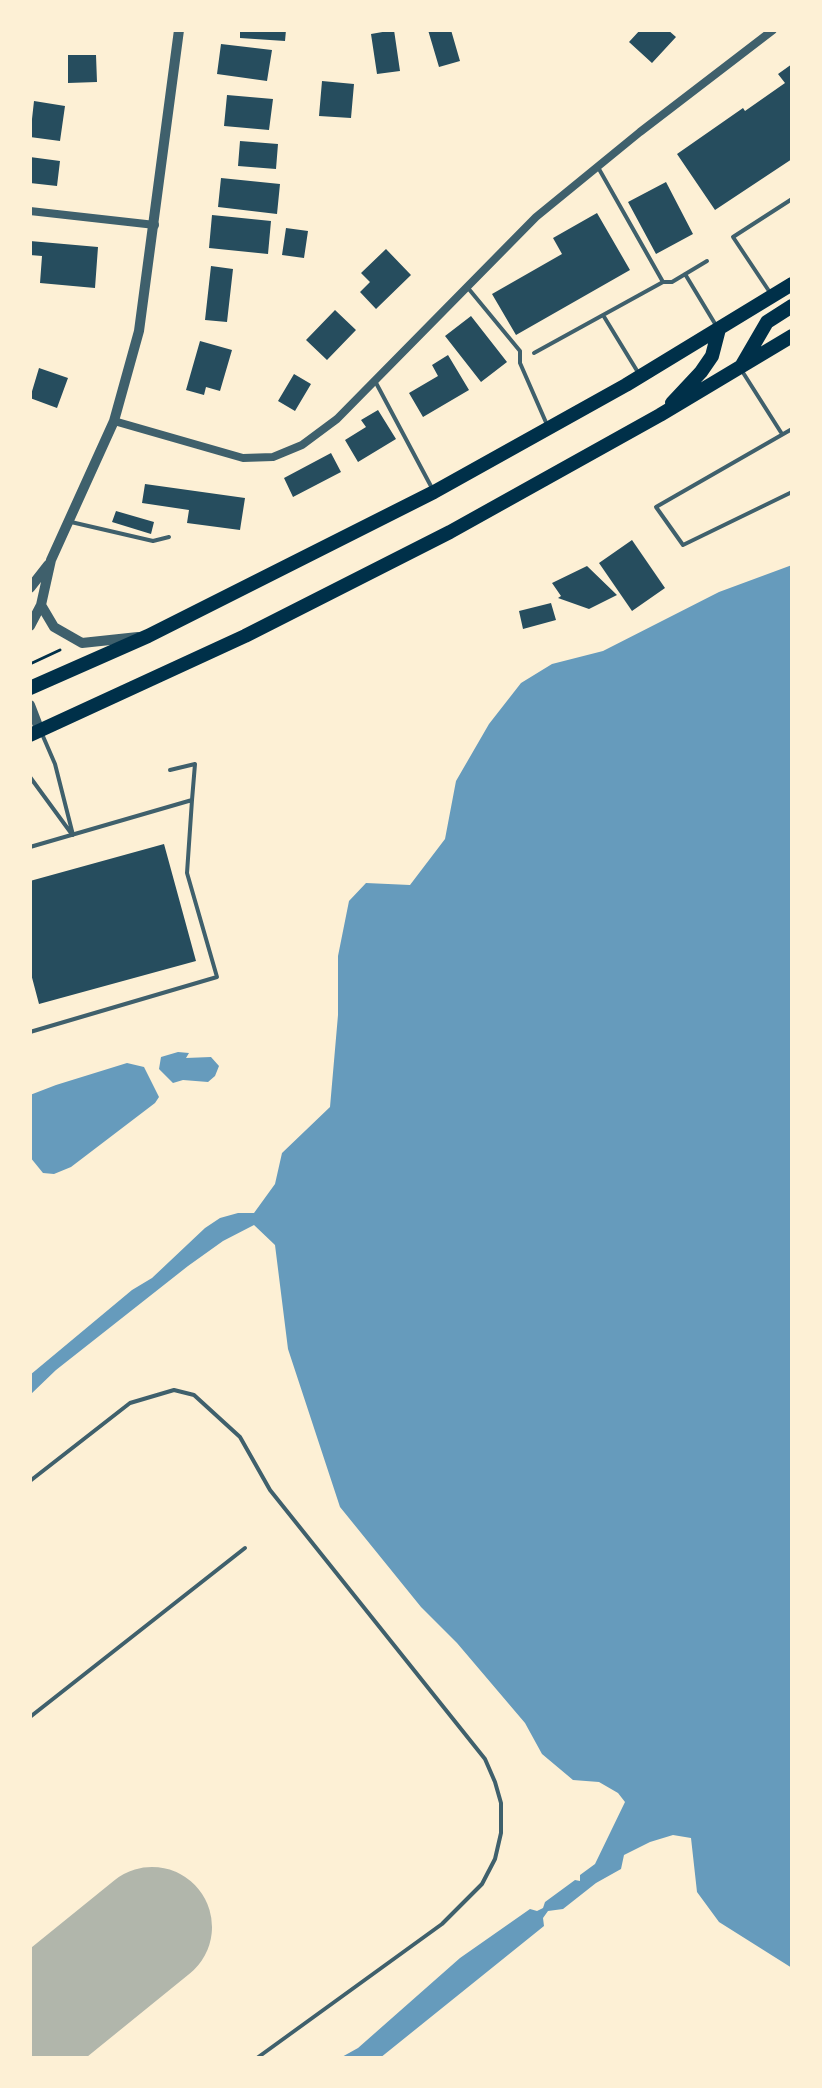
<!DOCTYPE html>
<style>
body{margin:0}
#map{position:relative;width:822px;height:2088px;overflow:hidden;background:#fdf0d5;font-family:"Golos Text",sans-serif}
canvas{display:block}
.frame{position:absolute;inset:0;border:32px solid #fdf0d5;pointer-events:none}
</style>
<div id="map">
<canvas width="822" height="2088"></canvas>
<div class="frame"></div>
</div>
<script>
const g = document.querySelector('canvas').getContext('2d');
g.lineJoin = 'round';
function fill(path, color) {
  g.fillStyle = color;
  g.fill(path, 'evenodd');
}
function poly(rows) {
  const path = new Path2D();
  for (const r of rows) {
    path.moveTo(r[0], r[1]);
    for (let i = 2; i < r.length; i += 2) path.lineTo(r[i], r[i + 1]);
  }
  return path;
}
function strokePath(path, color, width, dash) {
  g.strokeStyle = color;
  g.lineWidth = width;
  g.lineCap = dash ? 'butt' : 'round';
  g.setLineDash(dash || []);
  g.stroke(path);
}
const water = poly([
 [792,565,792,1968,719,1922,697,1892,691,1838,673,1835,650,1842,624,1855,621,1869,596,1883,563,1909,548,1911,543,1918,544,1926,380,2058,340,2058,358,2048,460,1958,530,1909,537,1911,543,1908,545,1902,575,1880,580,1881,580,1875,595,1864,625,1802,618,1793,599,1782,573,1780,542,1754,525,1723,457,1643,421,1607,340,1507,288,1349,275,1245,254,1225,223,1241,188,1266,56,1370,30,1395,30,1375,132,1290,152,1278,205,1228,220,1218,238,1213,254,1213,275,1184,282,1153,330,1107,338,1015,338,956,349,901,366,883,410,885,445,839,456,781,489,724,521,683,552,664,603,651,719,592],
 [178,1052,189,1053,186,1058,211,1057,219,1066,215,1076,208,1082,183,1080,173,1083,159,1069,161,1057],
 [127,1063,144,1067,159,1097,155,1103,71,1167,54,1174,43,1173,30,1157,30,1095,56,1085]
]);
const runway = poly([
 [30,2026,152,1927]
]);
const building = poly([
 [240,30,286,30,285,41,240,38],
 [394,30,400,71,377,74,371,34],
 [428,30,451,30,460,61,439,67],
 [640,30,668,30,676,37,652,63,629,42],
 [221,44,272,50,267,81,217,74],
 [68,55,96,55,97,82,68,83],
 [792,64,792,159,715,210,677,154,743,108,745,111,785,83,778,74],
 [322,81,354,84,351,118,319,116],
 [227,95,273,99,269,130,224,126],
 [34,101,65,106,60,141,30,137],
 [240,141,278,144,276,169,238,166],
 [30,157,60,161,57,186,30,183],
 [221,178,280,184,277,214,218,207],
 [666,182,693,234,656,254,628,202],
 [597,213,630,270,516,335,492,294,562,254,553,238],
 [212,215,271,221,268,254,209,248],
 [286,228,308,231,304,258,282,255],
 [30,241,98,247,95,288,40,283,42,256,30,255],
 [386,249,411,275,376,309,360,292,370,282,361,273],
 [211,266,233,269,227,322,205,320],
 [335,310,356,330,327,360,306,340],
 [471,316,507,362,481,382,445,336],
 [200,341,232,350,220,391,206,387,204,395,186,390],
 [448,355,469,390,423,417,409,393,438,376,432,365],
 [39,368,68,378,57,408,30,398],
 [294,374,311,384,295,411,278,401],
 [378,410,396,439,358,462,345,440,366,427,361,420],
 [331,453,341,472,293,497,284,478],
 [145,484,245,498,240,530,187,523,189,510,142,503],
 [116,511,154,522,151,534,112,522],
 [632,540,665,588,632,611,599,563],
 [587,566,617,595,589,609,558,598,561,596,552,583],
 [551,603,556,620,523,629,519,611],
 [164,844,196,961,39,1004,30,970,30,881]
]);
const path = poly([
 [30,664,60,650]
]);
const service = poly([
 [599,169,663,282,672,282,707,261],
 [685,274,717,327],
 [468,288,520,351,520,363,548,427],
 [771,294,733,237,792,199],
 [603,315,639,374],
 [534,353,663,282],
 [742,371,782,434],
 [375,381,433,490],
 [792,429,656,507,683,545,792,492],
 [71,522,153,541,169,537],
 [42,734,55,764,73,835],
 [170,770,195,764,192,800],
 [30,777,71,833],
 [30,847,192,800,187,873,217,977,30,1032],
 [30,1481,130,1403,174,1390,194,1395,240,1437,270,1490,485,1759,495,1782,501,1803,501,1833,495,1859,482,1884,442,1924,257,2058],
 [30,1717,245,1548]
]);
const minor = poly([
 [30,211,155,225],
 [114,421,243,458,273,457,302,445,337,419,536,217,640,132,773,30]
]);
const tertiary = poly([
 [30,588,48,565],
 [41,605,54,627,82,643,138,637],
 [30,626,41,605,51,560,114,421,139,331,179,30],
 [30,705,40,731]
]);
const trunk = poly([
 [742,365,767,322,792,306],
 [672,403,701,372,712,356,719,329],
 [30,688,148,636,434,492,626,385,792,284],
 [30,735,245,636,450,532,660,415,792,336]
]);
fill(water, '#669bbc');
strokePath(runway, '#b1b6ab', 120);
fill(building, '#264d5e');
strokePath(path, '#003049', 3);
strokePath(service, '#3f606c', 4);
strokePath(minor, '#3f606c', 8);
strokePath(tertiary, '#3f606c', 10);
strokePath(trunk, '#003049', 14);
</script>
